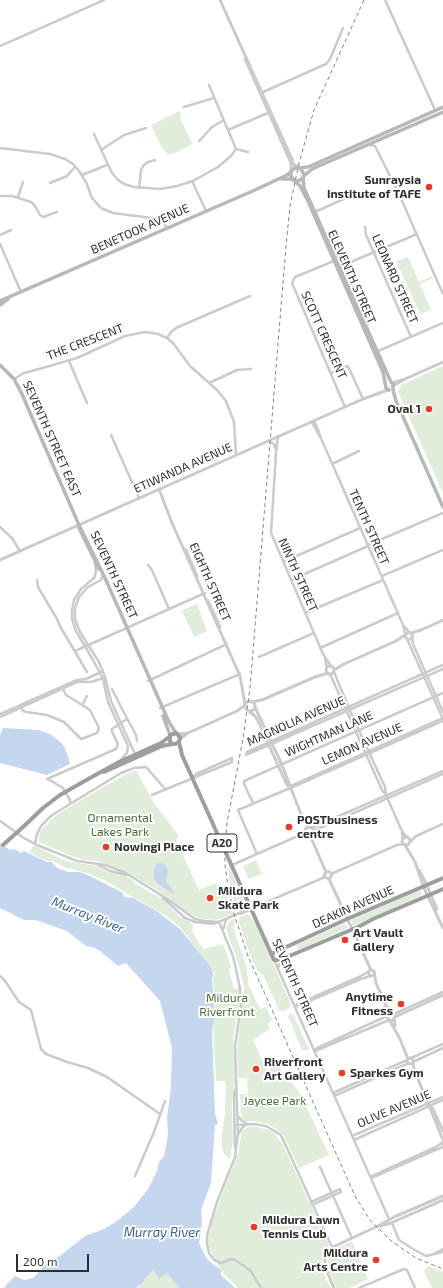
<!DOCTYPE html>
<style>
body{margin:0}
#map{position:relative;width:443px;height:1288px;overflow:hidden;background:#fff;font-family:"Exo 2",sans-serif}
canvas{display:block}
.scale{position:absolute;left:16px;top:1254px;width:73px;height:18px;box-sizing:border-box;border:2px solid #2e2e2e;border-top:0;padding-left:5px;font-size:12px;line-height:14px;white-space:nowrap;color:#2e2e2e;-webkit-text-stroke:3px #fff;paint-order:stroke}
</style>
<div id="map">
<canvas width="443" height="1288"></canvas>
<div class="scale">200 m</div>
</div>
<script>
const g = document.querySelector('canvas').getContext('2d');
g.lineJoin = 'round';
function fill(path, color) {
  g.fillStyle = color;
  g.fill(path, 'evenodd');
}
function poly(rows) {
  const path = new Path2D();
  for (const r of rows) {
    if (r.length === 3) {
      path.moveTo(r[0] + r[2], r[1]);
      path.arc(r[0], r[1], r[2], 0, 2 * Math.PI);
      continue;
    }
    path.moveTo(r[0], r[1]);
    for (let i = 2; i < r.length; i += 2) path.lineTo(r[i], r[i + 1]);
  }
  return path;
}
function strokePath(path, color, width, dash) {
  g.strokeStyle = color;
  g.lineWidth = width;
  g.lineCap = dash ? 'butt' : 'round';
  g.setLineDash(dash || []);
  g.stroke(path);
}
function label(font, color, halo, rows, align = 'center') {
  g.font = font + ' "Exo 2",sans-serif';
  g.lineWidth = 4;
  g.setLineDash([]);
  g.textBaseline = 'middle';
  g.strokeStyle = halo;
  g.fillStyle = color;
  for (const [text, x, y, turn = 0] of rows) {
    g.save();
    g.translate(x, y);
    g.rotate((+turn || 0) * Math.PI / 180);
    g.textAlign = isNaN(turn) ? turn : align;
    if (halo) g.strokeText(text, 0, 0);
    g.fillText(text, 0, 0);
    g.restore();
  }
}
const green = poly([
 [179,111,182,114,180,116,180,118,190,139,193,144,177,152,168,155,161,146,151,125],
 [408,257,419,282,432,276,433,278,420,284,431,310,420,314,409,289,395,295,394,293,408,287,396,261],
 [443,366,443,493,398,392,401,385],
 [197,604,207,631,194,637,182,610],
 [136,770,152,800,179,836,176,840,199,890,214,884,223,886,233,914,217,920,199,918,189,914,155,889,121,869,96,861,83,860,69,855,39,842,39,833,43,828,56,815,117,779],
 [33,845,66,861,97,866,108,872,126,876,134,881,134,883,162,899,180,917,191,923,193,926,192,931,203,949,223,944,231,966,229,970,234,989,239,988,239,1006,233,1039,235,1082,232,1104,233,1142,230,1159,224,1154,222,1148,222,1133,225,1113,226,1081,216,1081,213,1029,215,1019,213,977,215,975,215,972,213,972,181,928,168,917,104,880,87,873,64,867,53,861,47,861,30,853],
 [256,860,262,874,248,879,243,866],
 [228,862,245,905,243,909,238,911,236,910,230,887],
 [420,890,422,895,353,926,351,920],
 [247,914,250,916,256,925,291,1004,290,1007,285,1011,280,1011,279,1010,266,981,263,975,258,972,248,949,239,922,239,918],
 [235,918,235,921,233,928,246,965,249,986,260,1009,266,1007,272,1020,268,1024,270,1029,253,1040,269,1076,270,1067,278,1066,300,1093,329,1155,299,1168,283,1134,268,1124,254,1121,247,1122,243,1120,241,1115,240,1094,248,1094,247,1078,238,1078,237,1050,244,988,240,969,226,928,229,922],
 [345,923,348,928,298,950,296,945],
 [289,1014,293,1014,308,1047,310,1047,309,1050,302,1050,292,1026,293,1025,288,1018],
 [248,1127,257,1127,269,1130,275,1134,283,1145,329,1245,324,1254,322,1261,325,1276,331,1288,238,1288,222,1272,210,1250,208,1242,209,1232,218,1205,238,1153,242,1131],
 [352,1241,368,1279,350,1288,336,1288,329,1271,328,1257,334,1249],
 [428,1266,443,1272,443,1288,432,1288,424,1271,423,1271],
 [153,1270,160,1279,161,1277,167,1272,179,1288,135,1288,140,1286,145,1279]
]);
const water = poly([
 [3,728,39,730,50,734,58,740,64,746,68,756,70,764,47,775,0,763,0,735],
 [0,843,10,850,14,849,21,853,24,851,47,862,52,862,57,868,68,872,80,872,90,876,123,893,124,897,135,898,135,899,158,912,180,929,210,966,214,976,212,977,215,1018,212,1030,215,1114,218,1124,215,1125,211,1183,201,1210,202,1223,199,1243,207,1259,214,1265,221,1270,221,1275,235,1288,179,1288,167,1273,161,1277,160,1280,153,1270,145,1279,142,1284,135,1288,4,1288,8,1283,15,1276,24,1280,33,1278,46,1264,61,1255,85,1236,104,1229,117,1221,134,1207,148,1189,157,1171,159,1162,164,1156,168,1135,167,1118,171,1088,172,1048,160,1001,126,963,118,966,100,951,93,947,86,946,67,931,36,920,24,920,0,908],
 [159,863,164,864,167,867,168,870,166,881,174,892,173,894,157,883,154,879,154,870,156,864]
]);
const minor = poly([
 [385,0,435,110],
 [0,46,104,0],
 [261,93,326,64,330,59,343,28],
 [184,107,214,98],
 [228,130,270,112],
 [94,134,112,173,118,180,124,184,134,187,160,189,177,186,193,181,218,167,231,156,236,149,209,85],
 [199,141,212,127,224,120],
 [371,145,375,146,399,194,443,294],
 [0,148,50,154,65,159,73,164,79,171,86,182,92,198,101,208,113,213,159,219,163,221,167,229],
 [236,149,248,152],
 [101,150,124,135,146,128],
 [82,175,107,165],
 [192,181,206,211],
 [50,183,67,176,75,167],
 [139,188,141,170,143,166,148,162,155,160],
 [0,196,12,196,31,202,35,206,40,215,43,217,57,212],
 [18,197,23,182],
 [315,212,359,192],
 [365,227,366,235,411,337],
 [0,235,11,230],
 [0,244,21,292],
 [334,261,295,277,292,283,345,407],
 [339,267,417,234],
 [167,338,171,332,176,328,250,296],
 [376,352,443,323],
 [69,361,87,403],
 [331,373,348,366,363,399],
 [14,379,24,373,39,369,77,358,125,336,145,332,158,334,167,338,173,343,190,366,217,390,226,401,234,422,236,455],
 [209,383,237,370,251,369],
 [111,435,139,498],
 [278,436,276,453,271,533,323,654,331,666],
 [320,436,403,625,405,634],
 [268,441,274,444,276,450],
 [332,464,359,451],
 [0,527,12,538,20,551],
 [368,545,443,513],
 [283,562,360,528],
 [95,563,96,572,94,578,81,589,74,600,72,610,72,619,76,631,93,660,103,679,108,702,128,746,127,753,121,760],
 [148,565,152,570,169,609],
 [103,575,101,580,88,587,79,597,75,608,75,619,80,632,99,662,105,677,111,701,135,754,134,756],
 [382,576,443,550],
 [37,580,38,587,57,619,61,628,87,672],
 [291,580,368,546],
 [305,613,383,580],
 [405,627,409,632],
 [412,637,413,644,443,712],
 [407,639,443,719],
 [320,648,398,613],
 [75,651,205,593],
 [259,657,314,633],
 [325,659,327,668],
 [443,665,247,752,246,755,443,669],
 [334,672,351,713,385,787,386,795],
 [330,674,382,790,386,795,401,829,404,834,408,838],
 [148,681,227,644],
 [112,689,120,705,136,735,137,741],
 [83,704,87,696],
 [20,705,23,711,27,712,47,715,64,722,81,739,97,733,99,728,90,710,66,695,62,687],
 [160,708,240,674],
 [0,714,77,680,86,679,101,672],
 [0,717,77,682,91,682,103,678],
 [193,778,196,774,232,758],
 [47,779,116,749,118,744,112,732,112,729,127,719],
 [48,779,63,788,70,800,70,803],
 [291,786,443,718],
 [152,795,232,762,232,758],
 [253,803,244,784,244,781,443,693],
 [0,821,24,838,37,845,77,861,105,865,124,872,167,899,195,919,205,921,219,922],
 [311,828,443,771],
 [313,831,443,774],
 [402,833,403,839],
 [301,835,305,831],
 [410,842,416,836,443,824],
 [35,844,37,834,41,826,52,815,121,773,134,768,146,767,166,790],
 [257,854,238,810,295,786,443,721],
 [98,865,110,871,127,875],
 [232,865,300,835,307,835],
 [331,874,397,845,405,844],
 [163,898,185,918,195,922,213,924,226,919,250,908,255,907,325,877],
 [240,914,252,909],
 [219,922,233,956,240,988,241,1006,235,1046,238,1134,235,1157,217,1202,207,1235,207,1244,209,1253,214,1260,221,1263,231,1259,235,1260,250,1270,261,1288],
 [223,930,226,920],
 [274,960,389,1219],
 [278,968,280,963,284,959],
 [0,976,5,981,19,1002,31,1010,41,1049,46,1054,67,1062,88,1068,107,1077,160,1114],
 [295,1007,296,1005,361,976,368,972],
 [295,1007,361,979,370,976],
 [394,1014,443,992],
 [395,1017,443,995],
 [314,1051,317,1048,387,1016],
 [315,1051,389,1020],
 [411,1058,443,1044],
 [413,1062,443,1048],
 [333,1093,407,1060],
 [334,1096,409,1063],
 [238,1116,241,1120,246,1123],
 [235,1125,254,1124,266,1126,281,1135,332,1247],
 [239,1133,242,1128,246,1125],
 [352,1136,443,1097],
 [354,1140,443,1100],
 [235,1148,234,1098,235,1090],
 [320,1167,352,1238],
 [135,1176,154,1132,165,1101],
 [370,1177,436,1147,443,1142],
 [371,1178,443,1147],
 [311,1202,340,1189,341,1192],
 [312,1205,341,1192],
 [392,1223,399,1240,413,1249,426,1256,443,1252],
 [435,1253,443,1249],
 [359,1288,404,1269,407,1270,415,1288]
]);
const tertiary = poly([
 [220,0,292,159,294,165,299,167],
 [245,59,291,163,291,171],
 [392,383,402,380],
 [393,386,407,378,443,362],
 [314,421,319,432],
 [312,422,320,436],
 [159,489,172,523,240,676,245,704],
 [186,550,197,576],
 [0,560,363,399,388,390],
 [208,601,220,627],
 [409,636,3.5],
 [411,633,421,630,443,620],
 [330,670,4],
 [334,670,344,664,396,641,405,635],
 [250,706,5],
 [251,702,262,700,315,677,328,673],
 [255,707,282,765,299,809,304,821,309,827],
 [249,711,255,716,258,721,286,783,290,788],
 [178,734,188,733],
 [180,739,188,733,237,711,245,705],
 [309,831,4],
 [309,835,312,840,326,872],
 [406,841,4],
 [405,845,415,862,424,888,443,928],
 [419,870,425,881,437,909],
 [328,875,3.5],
 [329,879,371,970],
 [374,975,370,976,368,972,370,970,374,971,376,983,387,1007,391,1013],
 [385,1007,388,1015],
 [394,1019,391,1021,389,1020,387,1016,388,1014,391,1013,394,1014,395,1026],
 [390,1021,400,1039,408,1059],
 [410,1061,3],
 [413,1062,414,1069,443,1140],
 [430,1106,433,1109,443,1131],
 [443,1142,443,1145],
 [380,1226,391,1223,443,1200],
 [334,1288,328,1274,325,1263,325,1256,329,1249,335,1246,378,1226,394,1217,443,1196]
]);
const secondary = poly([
 [299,168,308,167,443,107],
 [304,176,312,169,443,112],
 [303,177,304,188,391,382],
 [282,179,290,179,295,181,297,181,300,180,303,178,304,174,300,168,295,168,291,171,291,176,294,180],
 [295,181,300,186,308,201,383,372,386,388,389,390],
 [0,301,255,190,287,175,291,172],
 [0,305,8,299],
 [0,365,14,379,21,392,79,525,105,578,169,722,176,733],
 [391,382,393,384,393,390,396,401,443,507],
 [79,528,99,569],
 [163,716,170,735]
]);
const trunk = poly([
 [179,742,175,744,172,744,170,741,170,735,176,733,180,737,179,742,182,755,274,960,277,960,287,957,358,927,373,919,443,889],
 [104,772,162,746,172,744],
 [90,778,119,762,161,743,169,737],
 [23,827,43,808,60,795],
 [271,954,347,919,443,878]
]);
const rail = poly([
 [364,0,314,110,299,163,290,206,286,246,250,688,243,739,227,823,225,846,225,864,227,880,233,911,248,956,355,1196,370,1220,390,1240,416,1258,443,1269]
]);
const trunkBridge = poly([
 [60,795,90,778],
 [3,845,23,827]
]);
const markers = [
 [429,187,4,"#f13724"],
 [429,409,4,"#f13724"],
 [289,827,4,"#f13724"],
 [106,847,4,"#f13724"],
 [210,898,4,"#f13724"],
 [345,940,4,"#f13724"],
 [401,1004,4,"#f13724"],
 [256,1069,4,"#f13724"],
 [342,1073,4,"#f13724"],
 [254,1227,4,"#f13724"],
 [376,1260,4,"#f13724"]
];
const shields = [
 [222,843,30]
];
const shieldNames = [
 ["A20",222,843]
];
const poiNames = [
 ["Sunraysia",421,180,"right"],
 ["Institute of TAFE",421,194,"right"],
 ["Oval 1",421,409,"right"],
 ["POSTbusiness",297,820],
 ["centre",297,834],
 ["Nowingi Place",114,847],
 ["Mildura",218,891],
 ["Skate Park",218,905],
 ["Art Vault",353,933],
 ["Gallery",353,947],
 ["Anytime",393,997,"right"],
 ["Fitness",393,1011,"right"],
 ["Riverfront",264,1062],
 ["Art Gallery",264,1076],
 ["Sparkes Gym",350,1073],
 ["Mildura Lawn",262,1220],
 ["Tennis Club",262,1234],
 ["Mildura",368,1253,"right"],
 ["Arts Centre",368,1267,"right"]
];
const streetNames = [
 ["BENETOOK AVENUE",140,229,-24],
 ["ELEVENTH STREET",352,277,66],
 ["LEONARD STREET",395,279,66],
 ["SCOTT CRESCENT",324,335,66],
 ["THE CRESCENT",85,342,-21],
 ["SEVENTH STREET EAST",52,439,66],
 ["ETIWANDA AVENUE",183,468,-24],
 ["TENTH STREET",369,527,66],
 ["SEVENTH STREET",114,575,65],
 ["NINTH STREET",298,575,66],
 ["EIGHTH STREET",210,582,66],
 ["MAGNOLIA AVENUE",296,721,-24],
 ["WIGHTMAN LANE",329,734,-24],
 ["LEMON AVENUE",362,744,-24],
 ["DEAKIN AVENUE",353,907,-24],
 ["SEVENTH STREET",295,983,66],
 ["OLIVE AVENUE",394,1109,-23]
];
const parkNames = [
 ["Ornamental",120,818],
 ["Lakes Park",120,832],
 ["Mildura",227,998],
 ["Riverfront",227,1012],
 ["Jaycee Park",275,1101]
];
const waterNames = [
 ["Murray River",88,915,22],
 ["Murray River",162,1233]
];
fill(green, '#e1eddb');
fill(water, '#c5d7ee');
strokePath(minor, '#cbcbcb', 2.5);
strokePath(tertiary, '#cbcbcb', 3);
strokePath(secondary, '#b8b8b8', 3.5);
strokePath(trunk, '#9e9e9e', 4);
strokePath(rail, '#838383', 1, [4, 3]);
strokePath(trunkBridge, '#9e9e9e', 4);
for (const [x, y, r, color] of markers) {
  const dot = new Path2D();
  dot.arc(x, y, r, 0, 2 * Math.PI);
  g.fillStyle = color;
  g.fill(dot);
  strokePath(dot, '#fff', 1.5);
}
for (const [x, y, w] of shields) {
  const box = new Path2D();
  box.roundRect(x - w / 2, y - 9, w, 18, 3);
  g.fillStyle = '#fff';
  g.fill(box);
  strokePath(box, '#2e2e2e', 1);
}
label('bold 11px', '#2e2e2e', null, shieldNames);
label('bold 12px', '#2e2e2e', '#fff', poiNames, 'left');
label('12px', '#2e2e2e', '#fff', streetNames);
label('12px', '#486d38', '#fff', parkNames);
label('italic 13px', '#366196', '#fff', waterNames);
</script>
